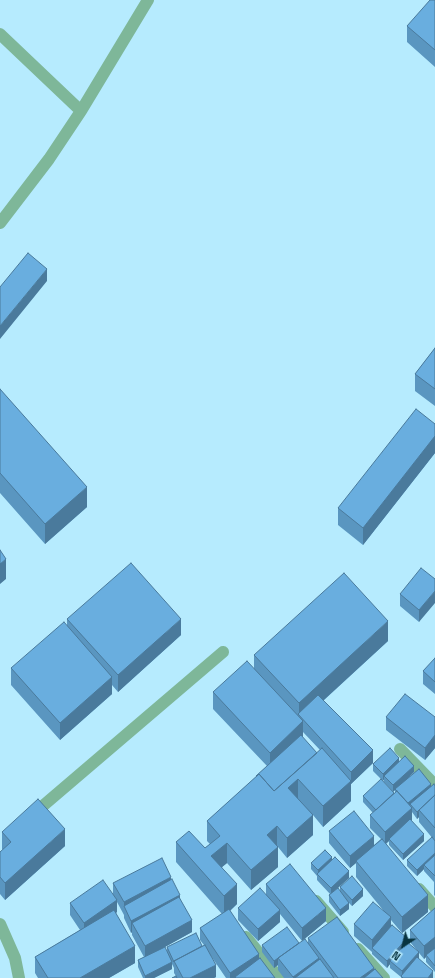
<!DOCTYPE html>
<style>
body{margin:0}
#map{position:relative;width:435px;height:978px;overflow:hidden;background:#b6ebfe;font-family:"Space Grotesk",sans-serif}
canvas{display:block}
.north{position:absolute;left:383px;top:926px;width:40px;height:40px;-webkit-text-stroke:3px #b6ebfe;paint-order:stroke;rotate:215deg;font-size:11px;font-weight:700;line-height:16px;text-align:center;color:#083440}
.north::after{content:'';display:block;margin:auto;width:14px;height:18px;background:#083440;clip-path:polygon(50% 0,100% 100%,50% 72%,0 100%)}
</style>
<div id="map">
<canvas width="435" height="978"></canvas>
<div class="north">N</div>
</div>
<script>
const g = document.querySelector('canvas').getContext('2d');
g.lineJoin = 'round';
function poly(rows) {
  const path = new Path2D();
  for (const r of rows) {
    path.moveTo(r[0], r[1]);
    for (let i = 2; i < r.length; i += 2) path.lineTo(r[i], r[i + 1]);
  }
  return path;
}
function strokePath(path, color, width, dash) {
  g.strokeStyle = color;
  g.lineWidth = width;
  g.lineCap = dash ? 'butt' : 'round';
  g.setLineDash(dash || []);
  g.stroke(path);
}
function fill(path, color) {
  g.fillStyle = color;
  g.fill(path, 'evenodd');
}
const street = poly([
 [0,34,81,111],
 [0,223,49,159,81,111,148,0],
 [400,749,435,785],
 [31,816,223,652],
 [419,889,435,907],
 [316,901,343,932],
 [0,924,15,958,19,978],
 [246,937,279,978],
 [358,949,384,978]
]);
const wall = poly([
 [435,0,435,67,407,42,407,26],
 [435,348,435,406,415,391,415,374],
 [0,389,87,507,45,544,0,493],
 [435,424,435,453,363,545,338,525,338,508],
 [435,579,419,622,400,606,400,594],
 [67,619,181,635,118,692,112,685,112,694,60,740,11,685,11,668,67,627],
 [388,641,323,701,373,763,351,784,351,801,323,827,313,815,313,835,287,858,278,847,278,867,251,890,227,863,222,867,237,904,230,911,259,959,275,978,226,978,211,956,216,977,214,978,172,978,176,976,174,973,174,968,172,964,172,969,154,978,143,978,138,967,138,960,144,957,132,935,132,932,131,933,124,918,124,915,117,902,117,912,116,913,135,963,109,978,38,978,35,973,35,957,80,930,70,915,70,903,113,895,113,883,171,880,180,899,192,932,163,948,167,952,167,947,202,946,204,945,200,940,200,928,222,914,176,862,176,842,205,848,210,844,207,841,207,821,256,777,256,776,267,766,213,709,213,692,254,669,254,655],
 [303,732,320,750,317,753,303,738],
 [435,659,435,694,423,684,423,671],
 [386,717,435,717,435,748,425,760,386,730],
 [399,761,414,772,410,776,431,786,435,786,435,896,434,895,434,882,424,871,424,869,417,876,407,866,407,860,434,840,419,822,419,817,417,819,412,812,412,820,411,820,424,841,403,860,389,845,389,841,386,844,428,912,402,933,391,920,391,926,407,942,433,978,401,978,401,977,390,968,390,964,387,968,372,954,372,952,354,936,354,924,383,910,356,877,356,863,350,868,329,843,329,831,374,845,381,839,370,828,370,815,373,813,363,802,363,796,394,793,395,793,395,790,393,792,384,782,384,779,383,781,373,771,373,764],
 [2,832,65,846,5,900,0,894,0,852,3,850,2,849],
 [332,860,349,878,332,893,340,891,340,887,363,896,352,906,349,903,349,909,340,916,329,902,329,895,330,894,317,880,317,876,311,869,311,863],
 [266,884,326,921,302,941,280,914,280,922,258,941,238,920,238,908,266,894],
 [435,908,435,972,426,962,426,957,424,959,410,942,410,930],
 [308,938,374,970,383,978,284,978,278,970,278,965,274,968,262,952,262,945,299,943,308,944]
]);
const shadedWall = poly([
 [47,269,47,281,0,339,0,326],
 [435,436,435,453,363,545,363,528],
 [87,487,87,507,45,544,45,524],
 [6,559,6,579,0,584,0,564],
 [435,591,435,603,419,622,419,610],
 [181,619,181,635,118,692,118,675],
 [388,621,388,641,303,719,299,715,299,703],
 [112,677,112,694,60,740,60,723],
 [303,721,303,738,270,769,270,753],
 [435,735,435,748,425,760,425,748],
 [373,750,373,763,351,784,351,801,323,827,323,806,351,781,351,772],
 [399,758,399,764,384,776,384,779,383,781,383,774],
 [414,766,414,772,396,790,395,789,395,790,393,792,393,785],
 [298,779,298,799,273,795],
 [431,784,431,790,410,804,410,808,407,804],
 [412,808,412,820,390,840,389,839,389,841,385,844,385,832],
 [419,811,419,817,417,819,417,812],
 [313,815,313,835,287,858,287,838],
 [277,826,277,846,267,835],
 [65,829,65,846,5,900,5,883],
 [424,834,424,841,403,860,403,854],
 [374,836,374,848,356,861,356,863,350,868,350,856],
 [227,843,227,863,211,876,211,856],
 [278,847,278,867,251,890,251,870],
 [435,853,435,860,424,865,424,869,417,876,417,870],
 [332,857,332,863,318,875,318,870],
 [349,871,349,878,331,894,331,888],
 [171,877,171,889,124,906,124,902],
 [237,884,237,904,224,916,224,896],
 [363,889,363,896,352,906,352,900],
 [180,895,180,907,132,923,132,932,131,933,131,921],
 [428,895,428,912,402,933,402,917],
 [117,900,117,912,84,935,84,923],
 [349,903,349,909,340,916,340,910],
 [326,908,326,921,302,941,302,928],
 [280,910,280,922,258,941,258,929],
 [391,917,391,930,372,948,372,952,372,940],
 [192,920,192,932,145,958,145,946],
 [435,937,435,950,426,955,426,957,424,959,424,946],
 [407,938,407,945,390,961,390,964,387,968,387,961],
 [135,946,135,963,109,978,80,978],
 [419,952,419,959,402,977,402,971],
 [259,954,259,966,235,977,235,978,230,978,230,973],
 [278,958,278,965,274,968,274,961],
 [319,958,319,970,308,978,293,978,293,977],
 [172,962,172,969,154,978,145,978,145,976],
 [216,965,216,977,214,978,190,978],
 [374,968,374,978,360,978],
 [433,971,433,978,428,978]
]);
const building = poly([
 [430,0,435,0,435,50,407,26,430,0],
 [28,253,47,269,0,326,0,287,28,253],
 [435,348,435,389,415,374,435,348],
 [0,389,87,487,45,524,0,473,0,389],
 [416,409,435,424,435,436,363,528,338,508,416,409],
 [0,550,6,559,0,564,0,550],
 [131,563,181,619,118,675,67,619,131,563],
 [421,568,435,579,435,591,419,610,400,594,421,568],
 [344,573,388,621,299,703,254,655,344,573],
 [64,622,112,677,60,723,11,668,64,622],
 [435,658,435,682,423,671,435,658],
 [247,661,303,721,270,753,213,692,247,661],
 [405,694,435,717,435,735,425,748,386,717,405,694],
 [318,695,373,750,351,772,298,714,318,695],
 [301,735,317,753,274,791,259,774,257,776,256,776,301,735],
 [322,748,351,781,323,806,298,779,288,788,313,815,287,838,277,826,267,835,278,847,251,870,227,843,211,856,237,884,224,896,176,842,189,831,205,848,220,836,207,821,259,774,274,791,322,748],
 [390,748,399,758,383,774,373,764,390,748],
 [405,756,414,766,393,785,384,776,405,756],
 [419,769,431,784,408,803,395,789,419,769],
 [381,779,394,793,376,810,363,796,381,779],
 [434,784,435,786,435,795,419,810,417,812,410,804,434,784],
 [397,791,412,808,385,832,370,815,397,791],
 [435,795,435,828,419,810,435,795],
 [38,799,65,829,5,883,0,877,0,852,11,842,2,832,38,799],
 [354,811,374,836,350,856,329,831,354,811],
 [410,819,424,834,403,854,389,839,410,819],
 [432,837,435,841,435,853,417,870,407,860,432,837],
 [382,839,428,895,402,917,356,861,382,839],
 [325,850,332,857,318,870,311,863,325,850],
 [435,855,435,876,424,865,435,855],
 [335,857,349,871,331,888,317,874,335,857],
 [162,858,171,877,124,902,113,883,162,858],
 [290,864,326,908,302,928,266,884,290,864],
 [352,876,363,889,352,900,340,887,352,876],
 [172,879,180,895,131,921,124,906,172,879],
 [103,880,117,900,84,923,70,903,103,880],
 [260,888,280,910,258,929,238,908,260,888],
 [338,888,349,903,340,910,329,895,338,888],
 [179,897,192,920,145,946,132,923,179,897],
 [373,902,391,917,372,940,354,924,373,902],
 [435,908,435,937,424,946,410,930,435,908],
 [229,909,259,954,230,973,200,928,229,909],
 [114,910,135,946,80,978,48,978,35,957,114,910],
 [337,917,374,968,360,978,338,978,308,938,337,917],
 [392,925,407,938,387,961,372,948,392,925],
 [287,927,299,943,274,961,262,945,287,927],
 [196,933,202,946,174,961,174,962,167,947,196,933],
 [305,939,319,958,293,977,278,958,305,939],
 [407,942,419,952,402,971,390,961,407,942],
 [205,945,216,965,190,978,183,978,174,961,205,945],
 [165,947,172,962,145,976,138,960,165,947],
 [435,948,435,966,426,955,435,948],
 [417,957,433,971,428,978,403,978,401,976,417,957],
 [260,958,275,978,236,978,235,977,260,958],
 [320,959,334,978,295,978,320,959],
 [375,969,383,978,364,978,375,969],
 [176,976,177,978,172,978,176,976]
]);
strokePath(street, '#7eb799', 12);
fill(wall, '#5a96c0');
fill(shadedWall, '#4a7a9c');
fill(building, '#69aedf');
strokePath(building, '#4a7a9c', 1);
</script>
